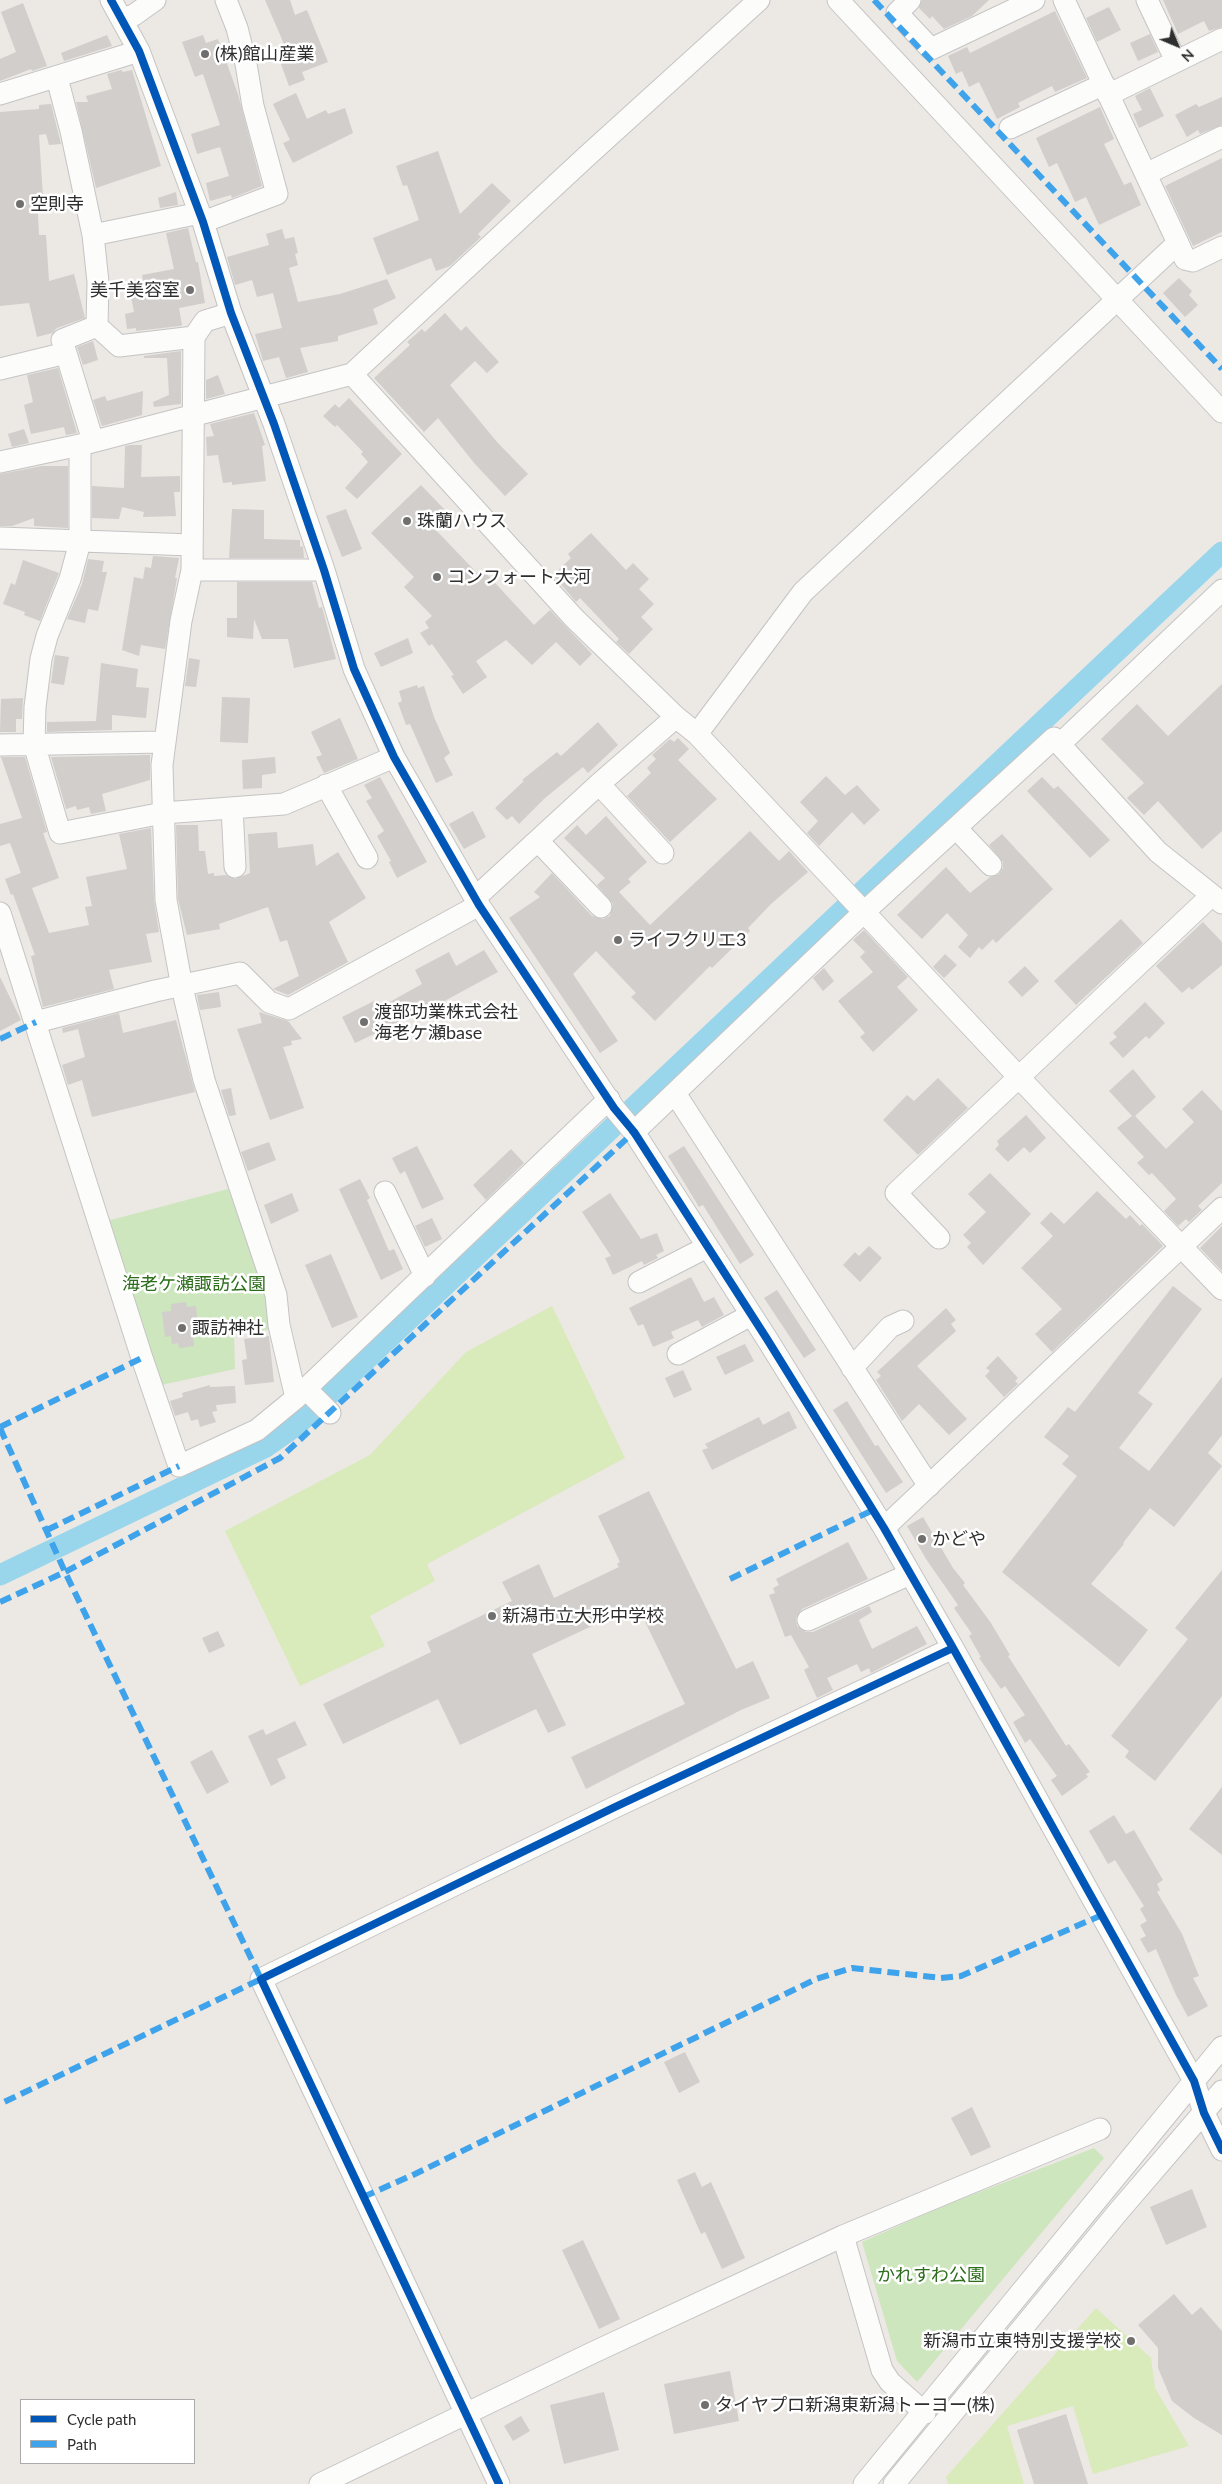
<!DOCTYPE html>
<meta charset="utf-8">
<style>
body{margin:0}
#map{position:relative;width:1222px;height:2484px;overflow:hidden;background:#ece8e4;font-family:Lato,sans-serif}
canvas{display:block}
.legend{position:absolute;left:20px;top:2399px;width:175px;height:65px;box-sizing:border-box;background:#fff;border:1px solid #ababab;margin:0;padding:6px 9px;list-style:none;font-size:15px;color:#2e2e2e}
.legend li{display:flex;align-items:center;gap:10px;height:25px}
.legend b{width:25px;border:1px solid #ababab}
.north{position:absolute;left:1152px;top:20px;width:50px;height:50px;-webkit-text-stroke:4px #fff;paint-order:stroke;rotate:135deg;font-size:14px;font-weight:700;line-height:20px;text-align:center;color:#2e2e2e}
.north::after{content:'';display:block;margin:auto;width:18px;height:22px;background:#2e2e2e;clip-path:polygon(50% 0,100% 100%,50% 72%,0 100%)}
</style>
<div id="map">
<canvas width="1222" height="2484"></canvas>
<ul class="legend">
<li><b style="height:6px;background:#0057b8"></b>Cycle path</li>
<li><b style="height:6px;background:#3ea3eb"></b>Path</li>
</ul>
<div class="north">N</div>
</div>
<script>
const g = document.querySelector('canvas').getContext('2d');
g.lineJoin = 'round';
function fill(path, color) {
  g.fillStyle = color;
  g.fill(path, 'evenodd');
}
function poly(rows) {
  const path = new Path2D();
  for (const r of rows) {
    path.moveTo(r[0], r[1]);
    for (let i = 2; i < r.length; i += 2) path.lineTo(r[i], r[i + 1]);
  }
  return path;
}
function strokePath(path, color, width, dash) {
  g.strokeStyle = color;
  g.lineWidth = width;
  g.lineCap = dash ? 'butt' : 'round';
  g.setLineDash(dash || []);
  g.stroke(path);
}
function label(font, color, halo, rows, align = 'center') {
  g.font = font + ' Lato,"Noto Sans JP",sans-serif';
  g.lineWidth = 5;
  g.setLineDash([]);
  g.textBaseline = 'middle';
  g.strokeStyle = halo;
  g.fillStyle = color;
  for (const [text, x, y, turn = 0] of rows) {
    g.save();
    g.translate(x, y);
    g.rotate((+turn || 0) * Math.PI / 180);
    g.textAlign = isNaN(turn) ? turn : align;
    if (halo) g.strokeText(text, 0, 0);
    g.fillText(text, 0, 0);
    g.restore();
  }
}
const green = poly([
 [228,1189,269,1300,273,1329,234,1334,235,1369,157,1386,107,1221],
 [1094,2148,1104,2158,917,2382,897,2361,862,2242,948,2204]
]);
const pitch = poly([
 [552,1306,625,1458,427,1564,435,1581,370,1616,385,1646,300,1686,225,1531,370,1455,466,1352],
 [1096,2308,1151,2358,1155,2388,1189,2446,1093,2474,1073,2406,1007,2426,1024,2484,948,2484,946,2477]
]);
const canal = poly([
 [0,1575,266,1447,296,1426,1222,552]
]);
const building = poly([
 [265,0,290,0,295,15,307,10,328,62,302,72,305,80,289,86,275,48,284,44],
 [922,0,989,0,972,16,944,29,932,16,930,19,919,8],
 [1163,0,1222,0,1222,27,1209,31,1204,21,1178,34],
 [23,3,47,66,32,71,31,69,0,81,0,59,16,52,1,12],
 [1109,7,1121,30,1097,42,1086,18],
 [1055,11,1087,78,1055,92,1052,86,1018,103,1020,107,997,119,979,82,969,87,962,71,956,74,948,56,967,47,970,53],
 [1150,34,1158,52,1138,61,1130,43],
 [107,35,112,46,64,61,61,53],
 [203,35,206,43,218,39,238,94,262,186,232,198,231,195,210,201,206,183,229,176,220,147,197,154,191,134,220,125,203,74,195,77,182,42],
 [121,70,123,72,132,70,161,166,96,188,76,102,88,102,86,96,112,89,107,74],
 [1150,88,1164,116,1139,128,1133,114,1142,110,1135,96],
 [296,93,307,119,326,110,328,114,345,108,353,133,293,163,283,143,290,140,273,104],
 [1222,97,1222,125,1200,134,1198,130,1187,137,1175,115,1196,104,1199,107],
 [51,104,61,144,49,145,46,134,39,135,43,197,37,197,39,235,46,235,49,281,74,274,85,318,57,328,52,333,37,337,29,303,0,306,0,112,39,109,39,105],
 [1100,107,1114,139,1104,144,1124,185,1131,182,1141,205,1099,225,1086,197,1075,202,1057,163,1049,167,1036,138],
 [438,151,460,214,492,183,511,201,478,234,481,237,450,266,436,271,431,258,387,275,373,238,419,220,407,185,403,186,396,166],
 [1222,158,1222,232,1193,246,1165,186],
 [176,192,178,205,160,208,158,198],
 [188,228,196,262,198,262,205,303,179,308,182,325,180,326,136,331,136,328,127,329,125,314,134,312,129,287,144,285,142,275,174,269,166,233],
 [282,229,285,239,294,237,298,253,295,254,298,265,289,268,298,302,340,294,387,279,396,298,373,309,378,324,338,336,338,341,300,348,308,372,286,378,279,357,263,361,255,334,282,328,273,293,257,297,252,280,235,285,227,257,269,245,266,234],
 [1179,278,1192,291,1189,295,1198,305,1185,317,1163,293],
 [445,313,461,331,466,326,499,362,487,373,475,361,450,385,497,442,528,474,505,496,475,464,438,418,424,432,374,378,410,345,407,342,422,329,425,332],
 [93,341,98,360,83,365,77,347],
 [181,351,181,404,154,407,153,402,169,395,167,358,144,358,144,356],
 [58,368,77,433,66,435,64,427,31,434,24,405,33,402,27,375],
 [218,375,225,394,206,399,206,380],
 [143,391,142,415,102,426,93,400,105,396,107,401],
 [349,398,402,454,357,499,345,488,368,462,361,454,363,452,337,425,335,427,323,416,335,404,339,408],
 [254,413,265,445,262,446,266,481,232,485,232,482,223,483,218,455,207,456,206,437,214,436,210,424],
 [24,429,29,443,12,447,8,434],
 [131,445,142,445,141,477,180,476,180,492,174,492,176,516,143,517,144,512,122,507,119,519,92,518,92,486,124,488,125,446],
 [42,466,68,466,68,528,34,526,34,518,12,526,0,526,0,474],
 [421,485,444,509,429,523,480,576,485,572,534,625,550,610,592,654,580,666,556,642,532,665,506,640,476,661,487,677,463,694,451,676,454,675,432,644,429,646,420,633,429,628,425,622,432,616,404,587,414,577,371,533],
 [232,509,264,510,264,539,300,540,300,547,303,546,304,558,229,558],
 [346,509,362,549,342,557,326,516],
 [591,533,626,570,633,563,649,579,639,589,654,604,641,617,653,629,629,654,616,642,619,639,580,598,576,602,553,575,571,558,568,554],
 [153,556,179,558,175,578,177,578,165,649,141,645,139,656,122,650,134,577,143,579,145,567,151,568],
 [88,559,104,561,102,572,107,572,98,611,88,609,85,623,67,619,82,584],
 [23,560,59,573,40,621,24,615,25,612,3,604,11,583,15,585],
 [237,582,312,582,319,608,322,607,336,659,294,668,288,639,262,639,254,619,253,639,227,637,227,618,237,618],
 [408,638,413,653,381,667,374,653],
 [55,655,69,657,64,685,51,683],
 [189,658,200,660,196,687,185,686],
 [101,663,138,669,136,687,149,688,146,718,112,715,112,730,47,732,47,722,96,721],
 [1222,684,1222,831,1202,849,1158,801,1144,815,1127,798,1144,783,1101,739,1137,704,1168,736],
 [417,685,418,688,424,686,434,717,450,753,444,758,453,775,436,783,410,724,406,725,398,703,402,701,399,691],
 [222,697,250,698,248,743,220,742],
 [23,698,22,719,16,719,16,732,0,732,1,699],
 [340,718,358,759,324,773,316,757,322,755,311,732],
 [598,722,618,745,588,773,583,767,545,798,519,824,512,816,507,820,495,808,524,781,522,780,557,752,561,756],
 [678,738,689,749,678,760,717,799,670,842,627,796,651,773,647,768,656,759,652,755,670,739,674,742],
 [150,755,150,780,102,794,106,811,91,814,89,807,77,810,76,806,66,809,51,757],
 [1,757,25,757,47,832,43,833,59,878,32,888,49,933,89,925,85,907,92,906,86,877,127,869,119,834,151,828,154,900,159,932,146,934,152,962,109,970,114,989,43,1007,31,956,35,955,13,894,11,895,5,879,21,873,10,843,0,846,0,824,22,818],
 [275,757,276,773,262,775,262,788,243,789,242,760],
 [826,776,845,795,857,785,880,810,864,825,852,812,819,846,807,833,818,821,800,802],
 [380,777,427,862,397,878,389,862,391,861,377,836,384,831,366,801,372,798,364,785],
 [1042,777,1054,789,1058,786,1110,840,1090,858,1027,791],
 [473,811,486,837,464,849,449,824],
 [606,816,647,862,628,879,631,882,619,892,650,925,750,831,779,861,789,851,808,872,771,904,748,928,750,931,712,968,710,966,655,1021,631,997,636,993,596,951,573,974,618,1041,600,1053,509,918,540,897,534,892,552,873,592,916,603,919,610,916,613,904,597,885,605,878,564,838,577,825,586,835],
 [176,825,198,825,199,851,205,851,208,874,214,873,214,876,226,875,236,879,250,873,248,834,277,832,278,848,313,844,316,866,338,852,366,898,329,922,348,962,288,995,273,989,299,976,287,940,280,942,268,907,219,924,220,929,187,935,178,899],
 [1002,834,1053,889,996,943,993,939,982,950,979,947,970,958,958,947,968,935,947,913,922,939,897,915,946,867,970,893,990,877,999,874,1003,868,1003,862,989,845],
 [1121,919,1143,943,1076,1005,1054,981],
 [1203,922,1222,942,1222,965,1192,990,1189,987,1182,993,1156,966],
 [864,930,908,977,897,987,918,1010,873,1052,860,1037,865,1033,838,1001,873,972,860,957,865,952,853,940],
 [484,950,498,972,437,1005,436,1002,408,1018,355,1043,342,1017,374,1001,377,1009,422,984,415,970,449,952,456,966],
 [945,954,957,965,944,978,933,967],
 [1025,966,1039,981,1022,997,1008,982],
 [824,968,834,981,823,991,813,978],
 [0,977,21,1020,0,1031],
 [219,992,221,1007,200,1010,197,995],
 [1145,1002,1165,1023,1149,1039,1146,1036,1123,1058,1109,1043,1117,1037,1113,1033],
 [259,1012,288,1021,302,1039,291,1041,292,1045,283,1047,304,1108,270,1120,237,1029,262,1023],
 [119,1013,123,1033,176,1020,195,1092,92,1117,82,1080,68,1085,62,1065,85,1057,78,1029,63,1033,62,1028],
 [1133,1069,1156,1097,1135,1116,1166,1149,1194,1122,1182,1109,1202,1090,1222,1111,1222,1183,1198,1206,1202,1210,1189,1222,1186,1219,1178,1226,1164,1211,1176,1199,1152,1173,1149,1175,1137,1163,1144,1157,1117,1128,1132,1116,1109,1091],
 [938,1078,968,1108,918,1155,883,1120,907,1095,914,1101],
 [231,1088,236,1115,229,1116,221,1090],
 [1026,1115,1046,1138,1030,1153,1024,1147,1008,1162,995,1149,999,1145,997,1141],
 [269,1142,276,1160,248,1171,241,1152],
 [417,1146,444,1199,422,1209,405,1171,400,1174,392,1158],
 [684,1146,754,1255,740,1264,703,1205,699,1207,668,1156],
 [511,1149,524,1163,486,1200,473,1185],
 [990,1173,1031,1214,983,1265,967,1247,971,1243,963,1235,986,1212,968,1194],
 [360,1179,370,1198,367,1200,389,1251,394,1249,403,1269,381,1280,339,1189],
 [1097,1191,1126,1219,1130,1215,1140,1226,1142,1224,1163,1246,1052,1352,1035,1334,1062,1309,1021,1268,1053,1236,1040,1223,1051,1212,1064,1224],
 [292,1193,299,1211,271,1224,264,1205],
 [610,1193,641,1239,657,1233,664,1251,656,1255,658,1258,644,1265,642,1261,613,1275,605,1258,611,1256,582,1212],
 [432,1218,442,1239,425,1247,415,1226],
 [1222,1226,1222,1271,1200,1248],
 [869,1246,882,1258,860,1282,843,1265,855,1252,859,1256],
 [331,1254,358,1317,332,1328,305,1265],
 [691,1277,704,1302,714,1297,724,1315,702,1327,698,1320,671,1332,674,1338,653,1347,643,1324,638,1326,629,1308],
 [1173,1286,1202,1309,1138,1393,1153,1404,1119,1448,1149,1471,1222,1377,1222,1435,1208,1453,1222,1466,1174,1527,1150,1508,1123,1543,1124,1544,1091,1584,1148,1630,1119,1667,1002,1572,1077,1476,1062,1464,1069,1456,1044,1437,1068,1407,1075,1412],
 [777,1290,816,1350,804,1358,764,1298],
 [186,1302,187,1307,196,1306,199,1335,193,1336,194,1346,179,1348,178,1343,172,1344,171,1336,165,1337,162,1312,171,1311,171,1304],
 [946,1308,956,1320,951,1324,956,1331,917,1366,967,1419,949,1435,919,1404,902,1421,876,1380,881,1376,877,1372],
 [269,1336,274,1382,245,1385,242,1360,247,1359,244,1339],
 [745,1344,754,1361,725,1375,716,1357],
 [998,1356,1018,1378,1015,1381,1018,1384,1004,1397,985,1376,990,1371,986,1368],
 [683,1370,692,1390,674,1398,665,1378],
 [210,1385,210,1387,235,1386,236,1403,216,1405,217,1411,212,1412,216,1422,200,1427,198,1419,191,1421,188,1412,175,1416,170,1401,183,1397,182,1393],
 [847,1401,875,1446,878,1445,903,1482,886,1493,833,1410],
 [789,1411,797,1428,712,1470,702,1450,708,1448,705,1444,759,1417,763,1425],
 [649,1491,736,1669,753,1661,770,1698,741,1710,586,1789,571,1757,685,1704,637,1605,532,1654,566,1725,548,1733,536,1709,460,1745,438,1699,343,1744,323,1704,431,1652,427,1642,512,1601,502,1582,539,1564,554,1598,619,1567,617,1564,620,1562,598,1516],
 [923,1517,953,1568,965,1583,963,1585,991,1623,1010,1655,1008,1656,1066,1746,1069,1744,1090,1772,1086,1774,1088,1777,1062,1796,1051,1780,1057,1776,1030,1739,1025,1743,1013,1722,1025,1715,1005,1686,1001,1689,979,1658,981,1657,969,1636,972,1634,954,1608,958,1605,926,1559,907,1526],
 [848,1542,868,1579,802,1609,796,1618,797,1626,806,1632,813,1632,869,1606,872,1612,859,1620,872,1649,917,1626,927,1644,871,1673,869,1668,861,1672,857,1664,827,1678,833,1690,817,1698,804,1670,809,1667,791,1635,785,1637,769,1595,775,1593,773,1588,779,1585,776,1579],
 [1222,1570,1222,1696,1155,1781,1125,1757,1129,1751,1111,1736,1188,1639,1175,1628],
 [218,1631,225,1646,209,1653,202,1638],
 [295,1721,307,1745,277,1759,286,1778,271,1786,248,1736,263,1729,266,1735],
 [212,1750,229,1782,207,1794,190,1762],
 [1222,1787,1222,1855,1189,1829],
 [1114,1815,1126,1834,1134,1830,1163,1880,1157,1884,1160,1890,1157,1892,1182,1934,1199,1976,1193,1978,1208,2006,1188,2017,1176,1995,1156,1949,1148,1953,1140,1939,1146,1936,1140,1925,1147,1921,1140,1909,1144,1906,1115,1860,1108,1864,1089,1831],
 [685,2052,700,2082,679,2093,664,2062],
 [972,2107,991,2147,971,2156,951,2118],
 [695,2172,702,2187,711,2182,745,2258,722,2269,705,2232,701,2234,677,2180],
 [1192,2189,1207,2227,1166,2245,1150,2207],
 [583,2240,620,2319,599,2329,562,2250],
 [1174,2294,1192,2315,1201,2307,1222,2331,1222,2435,1194,2418,1172,2401,1158,2368,1158,2348,1138,2325],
 [730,2371,739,2421,674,2434,664,2384],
 [604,2392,619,2450,564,2464,550,2405],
 [1066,2414,1088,2484,1034,2484,1017,2430],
 [521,2416,530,2431,513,2441,504,2426]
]);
const minor = poly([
 [111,0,139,51,203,222,231,313,274,424,324,570,354,669,394,757,479,905,614,1108,634,1132,767,1339,884,1528,953,1648,1194,2081,1204,2113,1222,2150],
 [838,0,1222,412],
 [910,0,897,13,931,49,1034,0],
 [1147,0,1176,61],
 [122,19,134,15,155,0],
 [57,78,71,131,93,235,98,282,97,326,119,346,194,337],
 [0,94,139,51],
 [1108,95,1222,39],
 [1010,128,1104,84],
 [1146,174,1222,137],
 [203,222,277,194,253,106,246,64,237,28,226,0],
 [93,235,200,213],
 [1178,243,1185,259,1193,261,1222,247],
 [231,313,205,321,194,337,192,570,181,621,162,765,166,900,182,987,204,1080,276,1295,279,1325,296,1398],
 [0,369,66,353],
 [352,374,574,618,676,717,697,734,1045,1105,1222,1289],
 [93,441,62,340,97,326],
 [80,445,80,542,70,579,47,636,41,659,35,707,34,744,60,833,163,813,284,804,394,757],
 [0,462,80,445,352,374,587,156,759,0],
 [0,538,192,545],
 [192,570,324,570],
 [697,734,803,592,1178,243,1064,0],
 [1060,744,1222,590],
 [0,745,164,742],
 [599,784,663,853],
 [326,785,367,858],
 [232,808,235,867],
 [956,828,991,865],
 [538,841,601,907],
 [475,898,599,784,676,717],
 [0,913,142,1358,179,1466,257,1430,296,1398,609,1099],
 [36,1022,155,991,240,973,269,1002,289,1009,479,905],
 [680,1101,929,1486],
 [634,1132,864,912,1054,738,1158,852,1222,903],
 [385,1192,425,1276],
 [939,1238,896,1193,1212,895],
 [639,1282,707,1247],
 [678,1354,751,1315],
 [852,1368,890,1327,903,1321],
 [306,1389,330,1413],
 [884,1528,1222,1208],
 [808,1620,910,1574],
 [843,2236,882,2370,890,2382,925,2413],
 [320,2484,592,2353,843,2236,1100,2129],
 [499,2484,261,1979,615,1807,953,1648],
 [864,2484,1222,2047],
 [894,2484,1118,2212,1222,2091]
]);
const quiet = poly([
 [874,0,1222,369],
 [0,1039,36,1022],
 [0,1427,142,1358],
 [0,1428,65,1572,261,1979,0,2104],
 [47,1530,179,1466],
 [730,1579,873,1510],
 [0,1602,65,1572,280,1458,634,1132],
 [363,2197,415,2174,816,1979,852,1968,941,1978,961,1976,1102,1915]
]);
const cycleway = poly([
 [111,0,139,51,203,222,231,313,274,424,324,570,354,669,394,757,479,905,614,1108,634,1132,767,1339,884,1528,953,1648,1194,2081,1204,2113,1222,2150],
 [499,2484,261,1979,615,1807,953,1648]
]);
const markers = [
 [205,54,5,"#706f6e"],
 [20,204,5,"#706f6e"],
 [190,290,5,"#706f6e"],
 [407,521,5,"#706f6e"],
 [437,577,5,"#706f6e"],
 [618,940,5,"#706f6e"],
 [364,1022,5,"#706f6e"],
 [182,1328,5,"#706f6e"],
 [922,1539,5,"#706f6e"],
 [492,1616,5,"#706f6e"],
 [1131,2341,5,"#706f6e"],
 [705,2405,5,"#706f6e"]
];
const poiNames = [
 ["(株)館山産業",215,54],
 ["空則寺",30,204],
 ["美千美容室",180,290,"right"],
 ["珠蘭ハウス",417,521],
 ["コンフォート大河",447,577],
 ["ライフクリエ3",628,940],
 ["渡部功業株式会社",374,1012],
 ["海老ケ瀬base",374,1033],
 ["諏訪神社",192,1328],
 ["かどや",932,1539],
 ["新潟市立大形中学校",502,1616],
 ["新潟市立東特別支援学校",1121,2341,"right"],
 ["タイヤプロ新潟東新潟トーヨー(株)",715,2405]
];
const parkNames = [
 ["海老ケ瀬諏訪公園",194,1284],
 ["かれすわ公園",931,2275]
];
fill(green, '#cee6be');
fill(pitch, '#d9eabb');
strokePath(canal, '#99d6ec', 21);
fill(building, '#d1cecb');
strokePath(minor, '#c5c4c5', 23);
strokePath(minor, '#fcfcfb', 21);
strokePath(quiet, '#3ea3eb', 6, [12, 6]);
strokePath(cycleway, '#0057b8', 8);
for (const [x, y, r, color] of markers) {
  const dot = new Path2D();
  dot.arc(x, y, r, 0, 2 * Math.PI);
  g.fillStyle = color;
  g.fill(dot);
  strokePath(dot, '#fff', 2);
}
label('18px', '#2e2e2e', '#fff', poiNames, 'left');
label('18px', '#2c6e1b', '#fff', parkNames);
</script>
